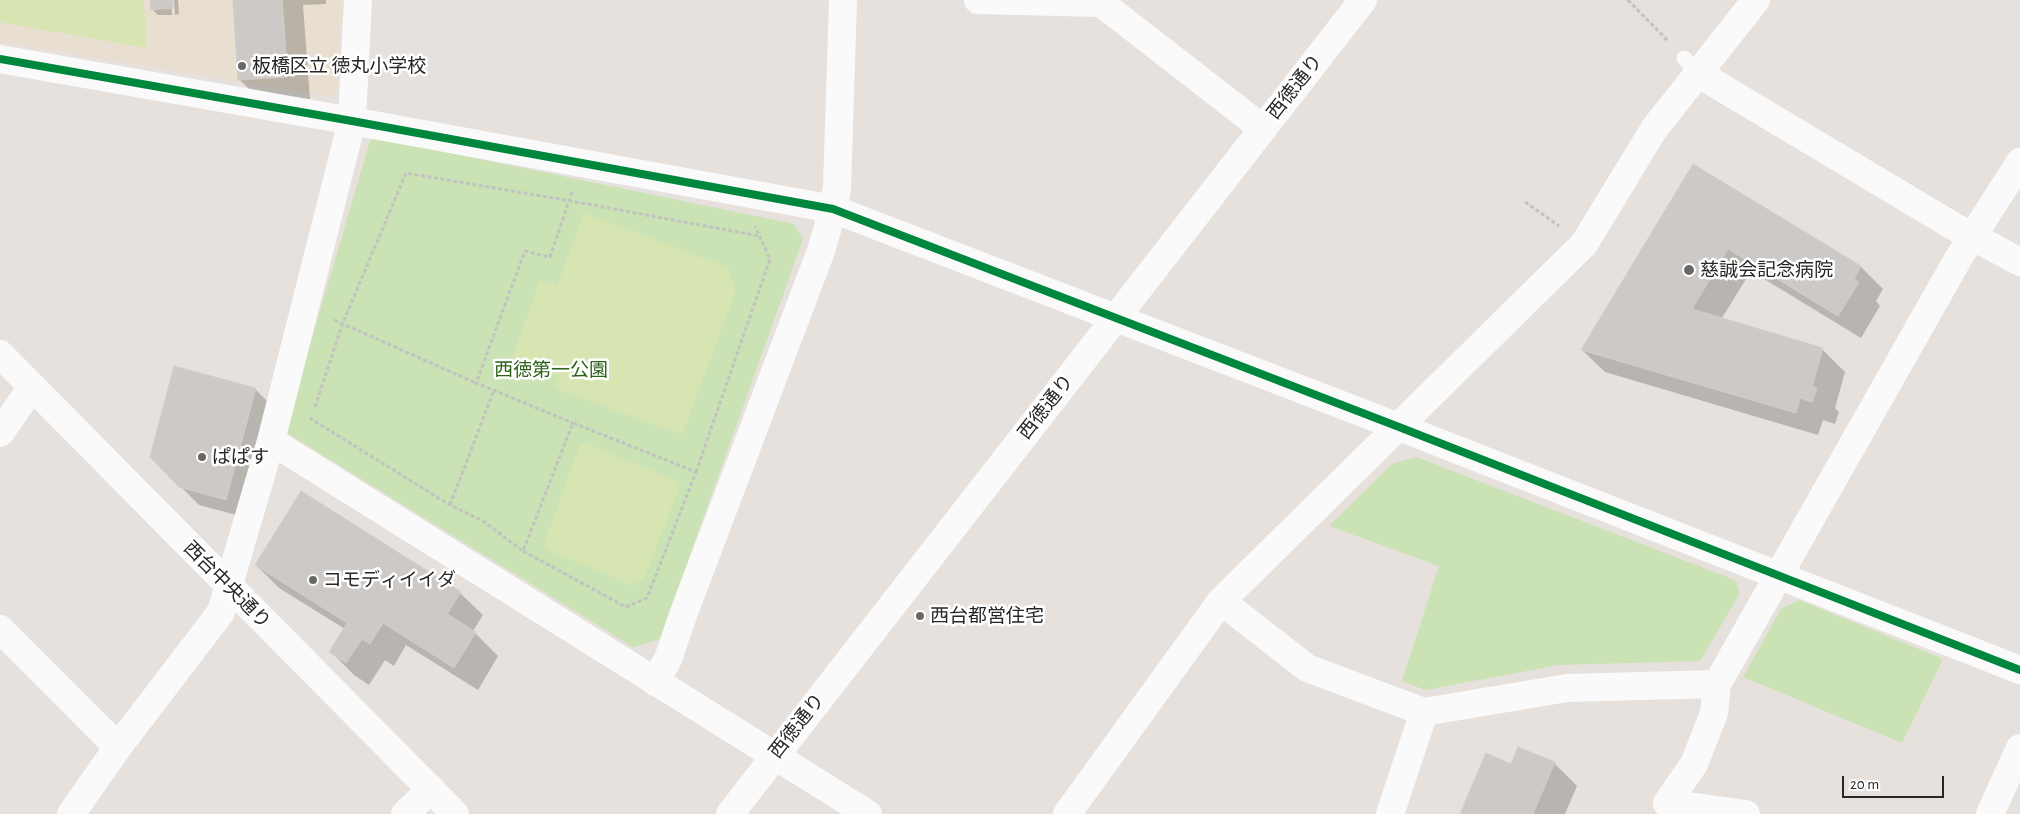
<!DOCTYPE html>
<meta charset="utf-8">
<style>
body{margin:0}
#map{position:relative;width:2020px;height:814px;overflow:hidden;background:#e6e1dc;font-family:"Alegreya Sans",sans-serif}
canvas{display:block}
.scale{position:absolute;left:1842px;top:776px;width:102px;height:22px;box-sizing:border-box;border:2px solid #272727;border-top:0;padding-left:6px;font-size:15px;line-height:18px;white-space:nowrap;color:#272727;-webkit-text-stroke:4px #fff;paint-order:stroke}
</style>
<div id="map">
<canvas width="2020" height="814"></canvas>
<div class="scale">20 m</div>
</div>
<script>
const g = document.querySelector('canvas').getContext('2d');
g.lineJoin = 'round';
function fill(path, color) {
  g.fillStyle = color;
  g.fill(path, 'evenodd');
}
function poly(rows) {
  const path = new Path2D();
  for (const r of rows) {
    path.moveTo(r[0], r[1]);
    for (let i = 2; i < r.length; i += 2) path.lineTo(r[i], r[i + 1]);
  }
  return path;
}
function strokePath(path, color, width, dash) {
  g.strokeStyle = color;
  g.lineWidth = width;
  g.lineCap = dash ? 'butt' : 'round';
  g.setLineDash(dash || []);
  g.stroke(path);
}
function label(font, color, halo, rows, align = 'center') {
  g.font = font + ' "Alegreya Sans","Noto Sans JP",sans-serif';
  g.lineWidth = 5;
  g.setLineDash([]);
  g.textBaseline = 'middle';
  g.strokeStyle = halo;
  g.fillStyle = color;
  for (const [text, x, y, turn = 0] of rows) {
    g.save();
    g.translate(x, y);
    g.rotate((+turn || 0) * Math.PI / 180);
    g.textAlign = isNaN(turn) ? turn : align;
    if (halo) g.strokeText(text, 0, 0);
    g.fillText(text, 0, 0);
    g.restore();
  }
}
const education = poly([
 [0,0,342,0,337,90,329,97,0,42]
]);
const green = poly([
 [378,138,794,224,803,239,660,639,633,647,287,433,288,420,370,141],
 [1416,457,1735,580,1740,593,1700,661,1559,665,1425,690,1402,681,1439,566,1329,526,1392,464],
 [1799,600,1943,659,1902,743,1743,677,1781,609]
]);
const pitch = poly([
 [0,0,144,0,146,48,0,22],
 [584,213,727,267,736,290,682,435,554,388,558,376,512,359,540,280,557,286],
 [586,443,681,483,644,579,632,585,547,550,544,544,579,447]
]);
const shadow = poly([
 [151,0,171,0,172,15,158,15,152,9],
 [174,0,178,0,179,14,175,15],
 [234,0,326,0,326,4,303,5,310,99,262,102,240,80],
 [1693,165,1861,267,1883,289,1876,301,1880,306,1861,338,1751,271,1722,318,1822,349,1845,372,1835,408,1839,412,1835,424,1823,420,1818,435,1605,372,1582,350],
 [255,389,273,407,244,517,199,505,180,486],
 [256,565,460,593,483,615,473,631,498,656,478,690,406,645,394,666,385,660,369,685,354,675,331,652,345,629,279,588],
 [1554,763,1577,786,1565,814,1461,814,1511,765]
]);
const building = poly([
 [150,0,173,0,173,8,151,10,150,0],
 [233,0,282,0,288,77,238,80,233,0],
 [1693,164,1861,266,1854,279,1859,282,1838,316,1728,249,1692,309,1823,348,1812,387,1817,388,1812,402,1800,398,1796,413,1581,350,1693,164],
 [174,366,256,388,226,500,179,487,150,457,174,366],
 [301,491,461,592,447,614,476,632,454,668,383,623,370,644,362,639,346,663,329,652,347,623,255,565,301,491],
 [1518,747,1555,762,1533,814,1460,814,1486,753,1511,764,1518,747]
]);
const path = poly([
 [1628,0,1668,41],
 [572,192,550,257,525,251,476,383,573,423],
 [1525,202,1559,226],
 [334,320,476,383],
 [315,407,342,325,406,173,571,201,759,236],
 [311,417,311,419,450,505,483,521,523,551,573,423,696,472,647,598,626,607,523,551],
 [696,472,770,259,755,226],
 [450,505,494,390]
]);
const lane = poly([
 [1684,58,1699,74]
]);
const street = poly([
 [978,0,1101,3,1262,128],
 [0,59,352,121,833,209,1399,427,2020,670],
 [1699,74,1953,226,2020,262],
 [0,433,32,387],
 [271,441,868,814],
 [1221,601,1307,668,1424,712,1567,688,1717,684],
 [0,629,118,747],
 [655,682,668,659,683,615,821,251,833,209,837,188,843,0],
 [71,814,118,747,221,612,271,441,352,121,358,0],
 [405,814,431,789],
 [1067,814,1221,601,1584,244,1654,129,1756,0],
 [1390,814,1424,712],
 [1746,814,1667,803,1694,764,1714,713,1717,684,1958,259,2020,162],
 [1990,814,2020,748]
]);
const secondary = poly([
 [0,354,455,814],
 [730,814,1363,0]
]);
const cycleway = poly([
 [0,59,352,121,833,209,1399,427,2020,670]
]);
const markers = [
 [242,66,5,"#6a6866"],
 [1689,270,6,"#6a6866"],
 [202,457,5,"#6a6866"],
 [313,580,5,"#6a6866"],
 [920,616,5,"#6a6866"]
];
const poiNames = [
 ["板橋区立 徳丸小学校",252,66],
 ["慈誠会記念病院",1700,270],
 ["ぱぱす",212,457],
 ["コモディイイダ",323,580],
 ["西台都営住宅",930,616]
];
const streetNames = [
 ["西徳通り",1295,87,-52],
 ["西徳通り",1046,407,-52],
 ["西台中央通り",227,585,45],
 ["西徳通り",797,726,-52]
];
const parkNames = [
 ["西徳第一公園",551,370]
];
fill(education, '#e9dfd0');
fill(green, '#cae2b4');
fill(pitch, '#d6e5b2');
fill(shadow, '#0003');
fill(building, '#cdc9c6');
strokePath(building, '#d1cdc8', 1);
strokePath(path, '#c2c2c1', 3, [4, 2.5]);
strokePath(lane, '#fbfafa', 15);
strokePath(street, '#fbfafa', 28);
strokePath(secondary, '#fbfafa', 28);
strokePath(cycleway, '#00873e', 8);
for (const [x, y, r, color] of markers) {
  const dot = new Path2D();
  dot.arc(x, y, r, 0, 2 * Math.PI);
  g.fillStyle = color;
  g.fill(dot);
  strokePath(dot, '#fff', 2);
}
label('19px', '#272727', '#fff', poiNames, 'left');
label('19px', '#272727', '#fff', streetNames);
label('19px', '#2d6219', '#fff', parkNames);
</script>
